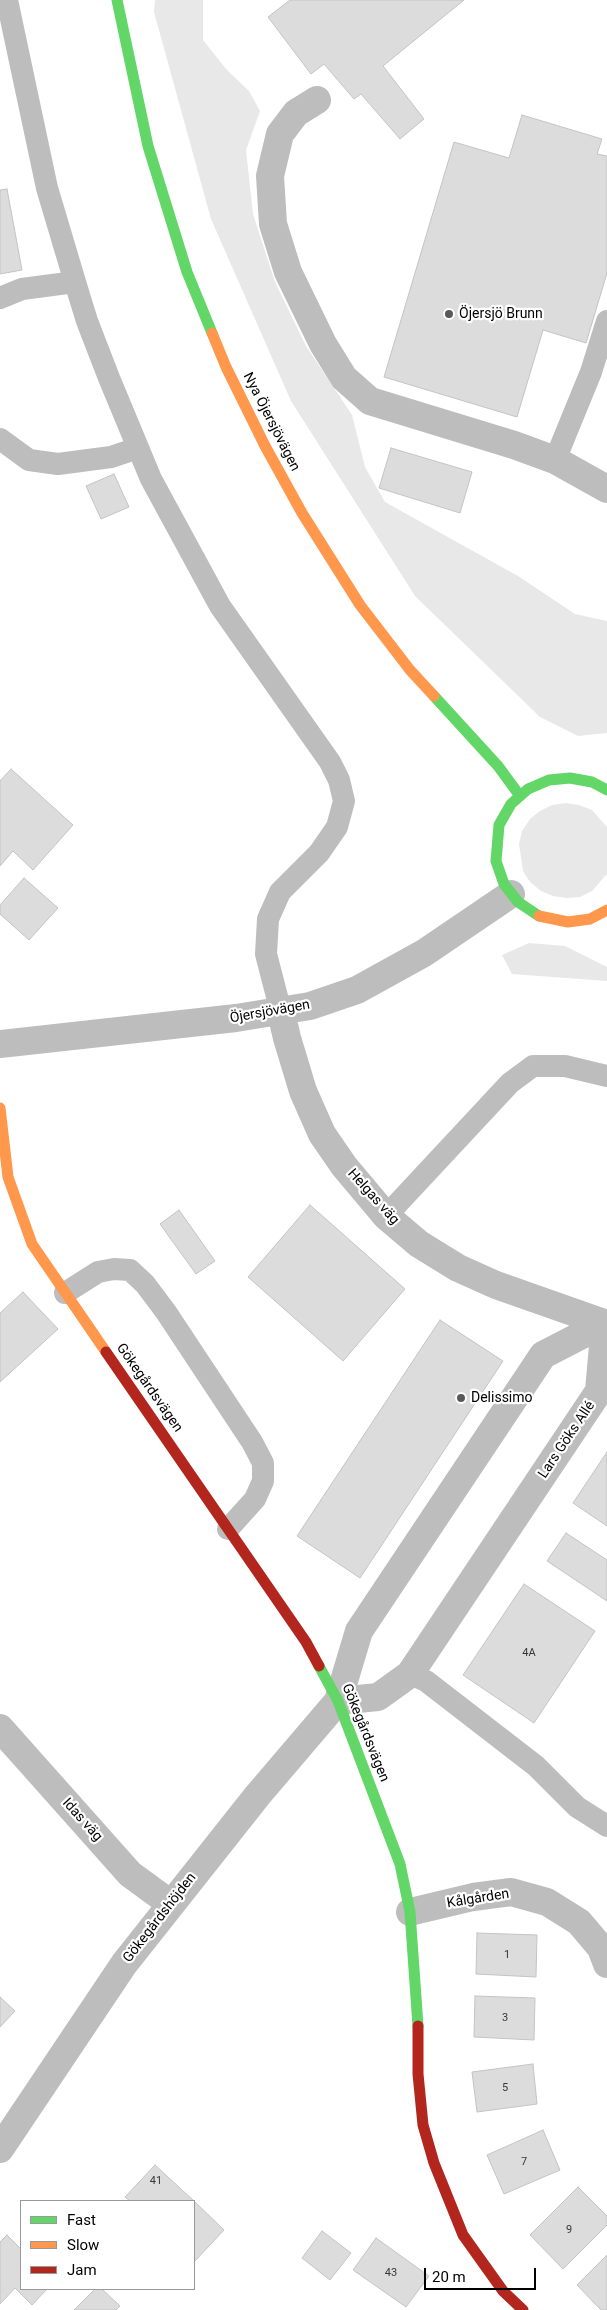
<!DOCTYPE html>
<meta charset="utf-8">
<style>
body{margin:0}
#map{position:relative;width:607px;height:2310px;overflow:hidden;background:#fff;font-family:Roboto,sans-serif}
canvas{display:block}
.legend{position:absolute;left:20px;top:2200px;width:175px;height:90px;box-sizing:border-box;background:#fff;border:1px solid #999;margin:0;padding:6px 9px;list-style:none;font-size:15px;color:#000}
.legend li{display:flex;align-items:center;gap:10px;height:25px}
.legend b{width:25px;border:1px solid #999}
.scale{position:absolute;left:424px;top:2268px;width:112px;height:22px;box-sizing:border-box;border:2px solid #000;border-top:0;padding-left:6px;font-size:15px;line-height:18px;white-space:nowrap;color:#000;-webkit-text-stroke:4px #fff;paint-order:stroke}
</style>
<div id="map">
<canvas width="607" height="2310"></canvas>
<ul class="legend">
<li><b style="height:6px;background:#63d668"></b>Fast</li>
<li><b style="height:6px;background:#ff974d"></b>Slow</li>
<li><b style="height:6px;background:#b3261e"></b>Jam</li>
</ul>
<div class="scale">20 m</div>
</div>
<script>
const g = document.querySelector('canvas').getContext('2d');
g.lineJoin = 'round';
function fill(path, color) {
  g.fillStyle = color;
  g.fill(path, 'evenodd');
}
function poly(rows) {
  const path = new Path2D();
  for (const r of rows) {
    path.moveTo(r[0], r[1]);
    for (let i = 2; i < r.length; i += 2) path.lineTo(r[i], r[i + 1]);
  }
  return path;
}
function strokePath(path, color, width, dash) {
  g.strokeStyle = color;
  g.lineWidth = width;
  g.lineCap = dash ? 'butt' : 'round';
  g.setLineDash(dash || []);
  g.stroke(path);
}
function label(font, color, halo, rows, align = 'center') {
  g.font = font + ' Roboto,sans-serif';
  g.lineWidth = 4.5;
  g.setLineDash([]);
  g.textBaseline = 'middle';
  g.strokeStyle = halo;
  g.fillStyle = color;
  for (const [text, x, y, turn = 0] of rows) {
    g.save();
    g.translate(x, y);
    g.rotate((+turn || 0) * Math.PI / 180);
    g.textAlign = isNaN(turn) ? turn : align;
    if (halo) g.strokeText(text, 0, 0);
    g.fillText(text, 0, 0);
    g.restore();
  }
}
const green = poly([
 [155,0,203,0,203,40,226,69,249,91,260,111,246,150,253,214,275,282,306,346,352,415,365,467,385,502,518,576,575,614,607,621,607,733,578,736,540,717,415,596,291,401,211,219,154,12],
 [566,803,579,805,592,810,607,827,607,874,592,891,580,897,566,898,553,896,541,891,530,882,523,871,519,844,522,831,530,819,540,811,552,805],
 [529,943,565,946,607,967,607,981,512,974,502,955]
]);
const building = poly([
 [290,0,464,0,383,66,424,119,400,139,361,94,354,99,324,64,311,74,268,17,290,0],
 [522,115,602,139,597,154,607,156,607,273,586,343,543,330,517,417,384,377,454,142,509,158,522,115],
 [7,189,22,270,0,274,0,190,7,189],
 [391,448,472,472,460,513,379,488,391,448],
 [114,474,129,507,101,519,86,486,114,474],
 [11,769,73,825,33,870,13,851,0,866,0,781,11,769],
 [24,878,58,908,29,940,0,914,0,905,24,878],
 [310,1205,405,1289,343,1361,248,1277,310,1205],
 [179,1210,215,1261,196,1274,160,1224,179,1210],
 [23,1292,58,1329,0,1382,0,1313,23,1292],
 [440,1320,503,1361,360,1578,297,1536,440,1320],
 [607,1452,607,1526,573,1503,607,1452],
 [566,1533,607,1560,607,1601,547,1561,566,1533],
 [524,1584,595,1631,534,1723,463,1675,524,1584],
 [477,1933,537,1935,536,1977,476,1974,477,1933],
 [475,1996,535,1998,534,2040,474,2037,475,1996],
 [0,1997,15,2011,0,2027,0,1997],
 [533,2064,537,2104,477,2112,472,2072,533,2064],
 [543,2130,560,2170,504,2194,487,2155,543,2130],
 [155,2165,194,2201,130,2201,125,2197,155,2165],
 [578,2187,607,2216,607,2225,563,2269,530,2235,578,2187],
 [194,2201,224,2230,195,2261,194,2260,194,2201],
 [322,2231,351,2253,330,2280,302,2258,322,2231],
 [7,2235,21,2249,21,2289,47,2289,32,2305,15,2288,0,2304,0,2242,7,2235],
 [376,2238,429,2276,406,2307,353,2270,376,2238],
 [607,2255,607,2310,601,2310,577,2285,607,2255],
 [95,2289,102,2289,120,2306,116,2310,74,2310,95,2289]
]);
const lane = poly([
 [7,0,47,188,75,282,87,321,109,378,151,479,220,606,330,762,339,780,344,801,337,827,319,853,280,892,268,919,266,954,281,1012],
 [0,298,22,289,75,282],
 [0,439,29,460,58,464,111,457,138,448],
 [555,460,591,372,607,321],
 [386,1216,510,1083,533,1066,565,1066,607,1076],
 [65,1293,98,1272,114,1269,130,1270,145,1284,166,1312,252,1442,263,1463,263,1481,255,1499,228,1529],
 [410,1674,426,1681,536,1766,577,1807,607,1826]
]);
const street = poly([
 [317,100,296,113,280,134,270,176,273,224,288,272,323,344,344,378,370,401,514,445,555,460,607,489],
 [281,1012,287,1038,303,1091,322,1134,344,1166,386,1216,419,1244,458,1268,496,1285,607,1324],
 [0,1044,236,1018,310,1006,357,990,424,953,511,894],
 [338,1701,378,1697,410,1674,599,1391,605,1323],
 [0,1728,130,1874,171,1904],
 [410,1912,473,1897,511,1892,547,1902,579,1922,601,1948,607,1964],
 [0,2149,124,1964,257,1796,338,1701,359,1631,543,1355,605,1323]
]);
const fast = poly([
 [117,0,148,146,187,272,212,333],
 [434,696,498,766,520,796],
 [539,916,518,902,504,884,496,861,499,825,511,804,528,789,549,780,570,778,592,782,607,790],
 [319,1666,338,1701,400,1864,410,1912,418,2026]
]);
const slow = poly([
 [212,333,226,367,265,446,302,513,360,605,410,670,434,696],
 [539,916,568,922,590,919,607,910],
 [0,1108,8,1177,32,1244,106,1352]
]);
const jam = poly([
 [106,1352,306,1642,319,1666],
 [418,2026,418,2074,423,2125,434,2163,463,2235,503,2291,523,2310]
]);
const markers = [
 [449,314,5,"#595959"],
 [461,1398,5,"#595959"]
];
const numberNames = [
 ["4A",529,1653],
 ["1",507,1955],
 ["3",505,2018],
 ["5",505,2088],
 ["7",524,2162],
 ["41",156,2181],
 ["9",569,2230],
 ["43",391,2273]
];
const poiNames = [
 ["Öjersjö Brunn",459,314],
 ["Delissimo",471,1398]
];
const streetNames = [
 ["Nya Öjersjövägen",271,422,63],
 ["Öjersjövägen",270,1012,-10],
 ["Helgas väg",373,1197,48],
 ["Gökegårdsvägen",149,1388,55],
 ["Lars Göks Allé",567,1440,-56],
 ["Gökegårdsvägen",365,1733,68],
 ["Idas väg",82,1820,48],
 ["Kålgården",478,1899,-9],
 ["Gökegårdshöjden",160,1918,-52]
];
fill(green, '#e8e8e8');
fill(building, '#dcdcdc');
strokePath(building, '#c4c4c4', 1);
strokePath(lane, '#bdbdbd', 22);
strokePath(street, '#bdbdbd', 28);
strokePath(fast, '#63d668', 11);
strokePath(slow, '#ff974d', 11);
strokePath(jam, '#b3261e', 11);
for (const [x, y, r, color] of markers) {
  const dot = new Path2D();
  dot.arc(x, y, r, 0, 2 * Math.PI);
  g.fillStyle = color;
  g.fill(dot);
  strokePath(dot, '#fff', 2);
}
label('11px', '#373737', null, numberNames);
label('14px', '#000', '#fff', poiNames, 'left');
label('14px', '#000', '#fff', streetNames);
</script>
